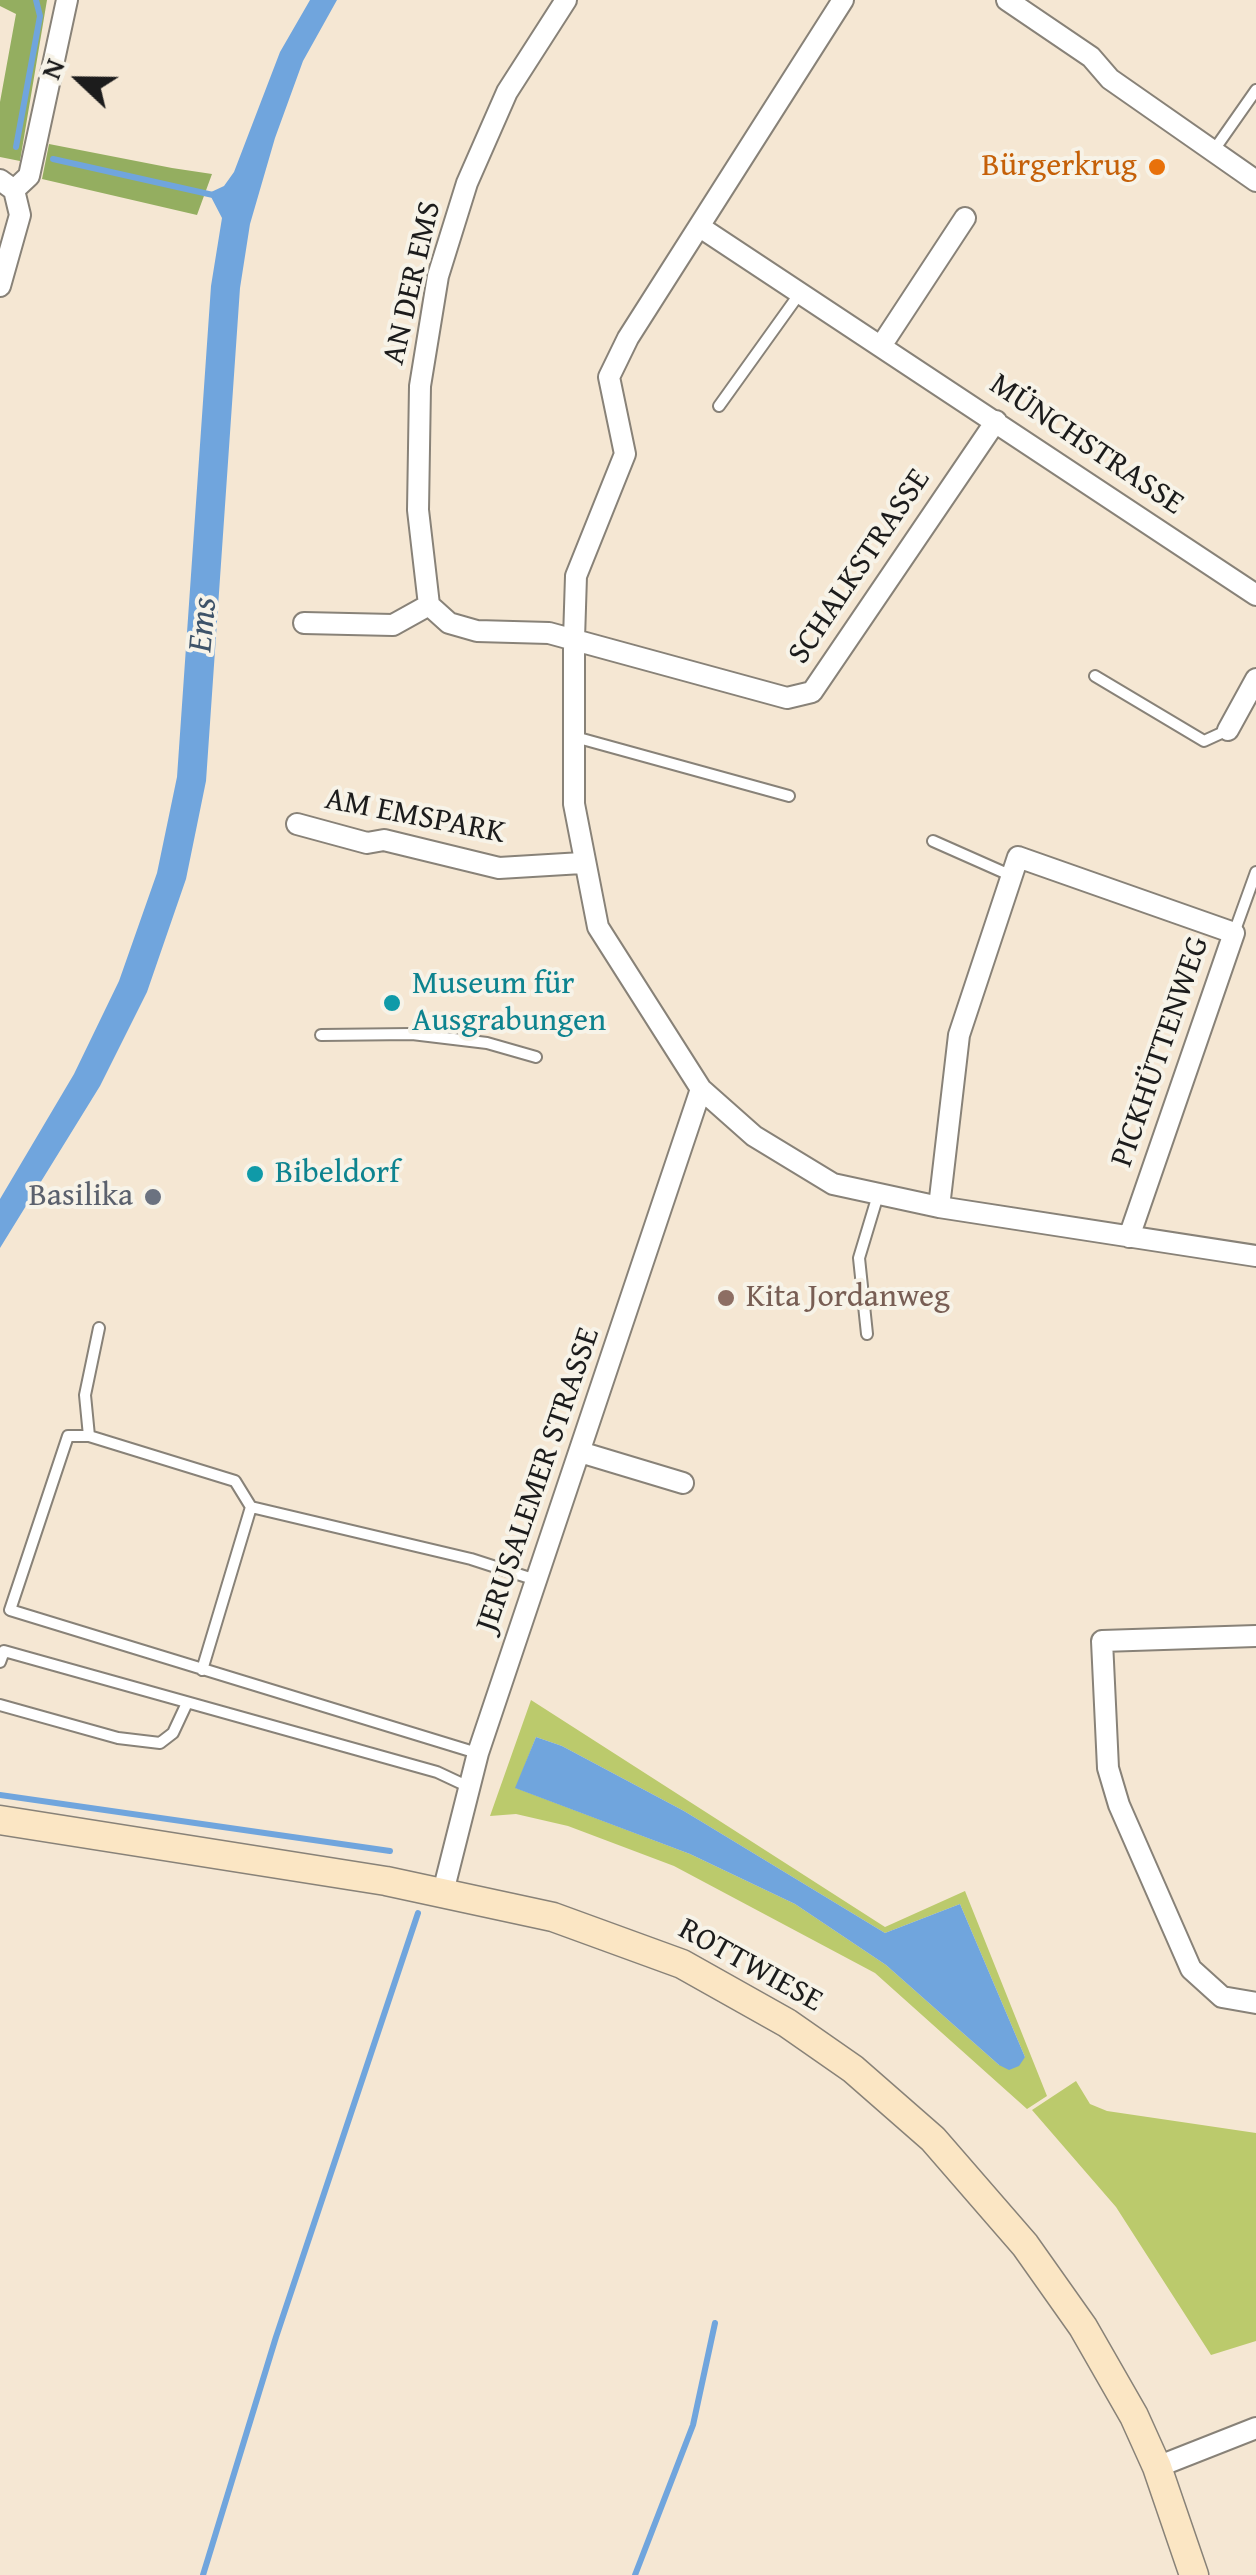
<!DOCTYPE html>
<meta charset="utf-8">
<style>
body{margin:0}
#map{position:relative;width:1256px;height:2575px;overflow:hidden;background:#f5e7d3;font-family:"Gentium Book Plus",serif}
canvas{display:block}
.north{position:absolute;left:30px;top:30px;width:100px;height:100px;-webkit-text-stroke:8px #f7f3e8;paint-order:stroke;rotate:292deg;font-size:28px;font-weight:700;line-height:40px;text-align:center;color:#1c1c1c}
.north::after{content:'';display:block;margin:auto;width:35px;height:45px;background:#1c1c1c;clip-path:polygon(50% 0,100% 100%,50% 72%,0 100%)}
</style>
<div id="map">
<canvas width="1256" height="2575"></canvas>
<div class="north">N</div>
</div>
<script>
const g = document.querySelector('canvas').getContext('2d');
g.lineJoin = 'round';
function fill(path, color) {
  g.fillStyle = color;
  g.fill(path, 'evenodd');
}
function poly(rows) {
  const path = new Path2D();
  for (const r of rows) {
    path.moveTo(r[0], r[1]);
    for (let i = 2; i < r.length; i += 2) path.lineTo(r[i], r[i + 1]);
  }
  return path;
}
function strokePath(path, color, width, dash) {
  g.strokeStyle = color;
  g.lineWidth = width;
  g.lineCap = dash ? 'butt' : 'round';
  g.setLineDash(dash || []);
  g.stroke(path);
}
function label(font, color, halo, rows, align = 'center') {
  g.font = font + ' "Gentium Book Plus",serif';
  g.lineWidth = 8;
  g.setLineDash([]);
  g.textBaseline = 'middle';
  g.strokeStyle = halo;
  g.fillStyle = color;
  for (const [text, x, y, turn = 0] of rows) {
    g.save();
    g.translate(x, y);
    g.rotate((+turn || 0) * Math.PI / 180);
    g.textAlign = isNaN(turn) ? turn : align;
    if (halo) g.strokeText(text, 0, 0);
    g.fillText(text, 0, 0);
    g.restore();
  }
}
const green = poly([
 [531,1700,885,1927,965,1891,1047,2096,1027,2109,875,1973,674,1866,568,1826,516,1814,490,1816],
 [536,1737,562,1746,684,1811,885,1933,960,1904,1025,2057,999,2065,886,1965,795,1904,690,1854,516,1788],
 [1076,2081,1090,2104,1107,2111,1256,2133,1256,2341,1211,2355,1116,2207,1032,2110]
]);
const forest = poly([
 [0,0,47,0,20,161,0,157,0,102,16,14,0,6],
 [49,144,172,168,212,174,197,215,42,179]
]);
const water = poly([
 [310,0,337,0,303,61,275,138,250,224,240,288,206,781,186,879,147,992,100,1086,0,1248,0,1199,74,1074,119,981,157,873,177,777,211,286,222,218,209,193,224,186,234,172,280,52],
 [536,1737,562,1746,684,1811,885,1933,960,1904,1025,2057,1019,2066,1009,2070,999,2065,886,1965,795,1904,690,1854,515,1788]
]);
const stream = poly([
 [16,147,40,16,36,0],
 [53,159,213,195],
 [0,1795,390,1851],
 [203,2575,276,2337,418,1913],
 [635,2575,693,2425,715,2323]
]);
const lane = poly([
 [1214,150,1256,90],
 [719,406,800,293],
 [1095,676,1204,741,1228,730],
 [575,737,789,796],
 [933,841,1012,876],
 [1234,933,1256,872],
 [321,1035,412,1034,487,1043,536,1057],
 [867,1334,859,1258,878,1195],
 [89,1436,85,1395,99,1328],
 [0,1662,4,1651,437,1772,469,1787],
 [202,1670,251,1507],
 [0,1705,118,1738,160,1743,173,1733,187,1703],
 [477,1753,10,1610,68,1436,89,1436,235,1481,251,1507,471,1559,536,1580]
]);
const street = poly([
 [566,0,507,92,467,183,438,276,420,386,418,510,429,605,449,623,477,631,549,633,787,698,812,692,996,421],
 [843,0,628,338,609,377,625,454,576,576,574,639,574,804,598,927,701,1089,754,1136,833,1184,939,1207,1256,1256],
 [1007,0,1091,57,1110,79,1256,181],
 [0,180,14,190,20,215,0,286],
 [14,190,29,176,67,0],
 [700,227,1256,595],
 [881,346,965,218],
 [304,623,393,625,429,605],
 [1228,730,1256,679],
 [297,824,367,843,384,840,499,868,582,863],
 [939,1207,959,1035,1018,857,1234,933,1129,1237],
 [580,1452,683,1483],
 [1256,1636,1102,1641,1108,1768,1119,1805,1191,1969,1222,1997,1256,2003],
 [443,1892,478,1753,701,1089],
 [1157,2467,1256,2428]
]);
const secondary = poly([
 [0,1820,386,1881,553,1917,682,1964,787,2023,853,2069,933,2139,1025,2245,1083,2327,1134,2416,1157,2467,1194,2575]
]);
const markers = [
 [1157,167,10,"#e8710a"],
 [392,1003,10,"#0f9aa8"],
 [255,1174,10,"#0f9aa8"],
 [153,1197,10,"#6b7280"],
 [726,1298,10,"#8d6e63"]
];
const foodNames = [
 ["Bürgerkrug",1137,167]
];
const streetNames = [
 ["AN DER EMS",413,283,-77],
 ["MÜNCHSTRASSE",1086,445,34],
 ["SCHALKSTRASSE",860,567,-56],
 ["AM EMSPARK",415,817,11],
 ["PICKHÜTTENWEG",1161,1052,-71],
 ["JERUSALEMER STRASSE",539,1480,-71],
 ["ROTTWIESE",750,1966,29]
];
const cultureNames = [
 ["Museum für",412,985],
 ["Ausgrabungen",412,1022],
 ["Bibeldorf",275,1174]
];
const worshipNames = [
 ["Basilika",133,1197]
];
const educationNames = [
 ["Kita Jordanweg",746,1298]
];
const waterNames = [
 ["Ems",204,625,-85]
];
fill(green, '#bbca6c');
fill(forest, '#94ae60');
fill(water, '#70a5dd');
strokePath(stream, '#70a5dd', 6);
strokePath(lane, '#888278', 14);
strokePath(street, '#888278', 24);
strokePath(secondary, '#888278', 31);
strokePath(lane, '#fff', 10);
strokePath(street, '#fff', 20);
strokePath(secondary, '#fbe6c4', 28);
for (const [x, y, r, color] of markers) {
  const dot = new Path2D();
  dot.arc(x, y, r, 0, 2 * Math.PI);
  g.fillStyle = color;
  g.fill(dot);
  strokePath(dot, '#f7f3e8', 4);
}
label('32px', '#c56008', '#f7f3e8', foodNames, 'right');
label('32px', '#1c1c1c', '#f7f3e8', streetNames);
label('32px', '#0d838f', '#f7f3e8', cultureNames, 'left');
label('32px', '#5b616d', '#f7f3e8', worshipNames, 'right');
label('32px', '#785e54', '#f7f3e8', educationNames, 'left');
label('italic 35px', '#3e5369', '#f7f3e8', waterNames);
</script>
